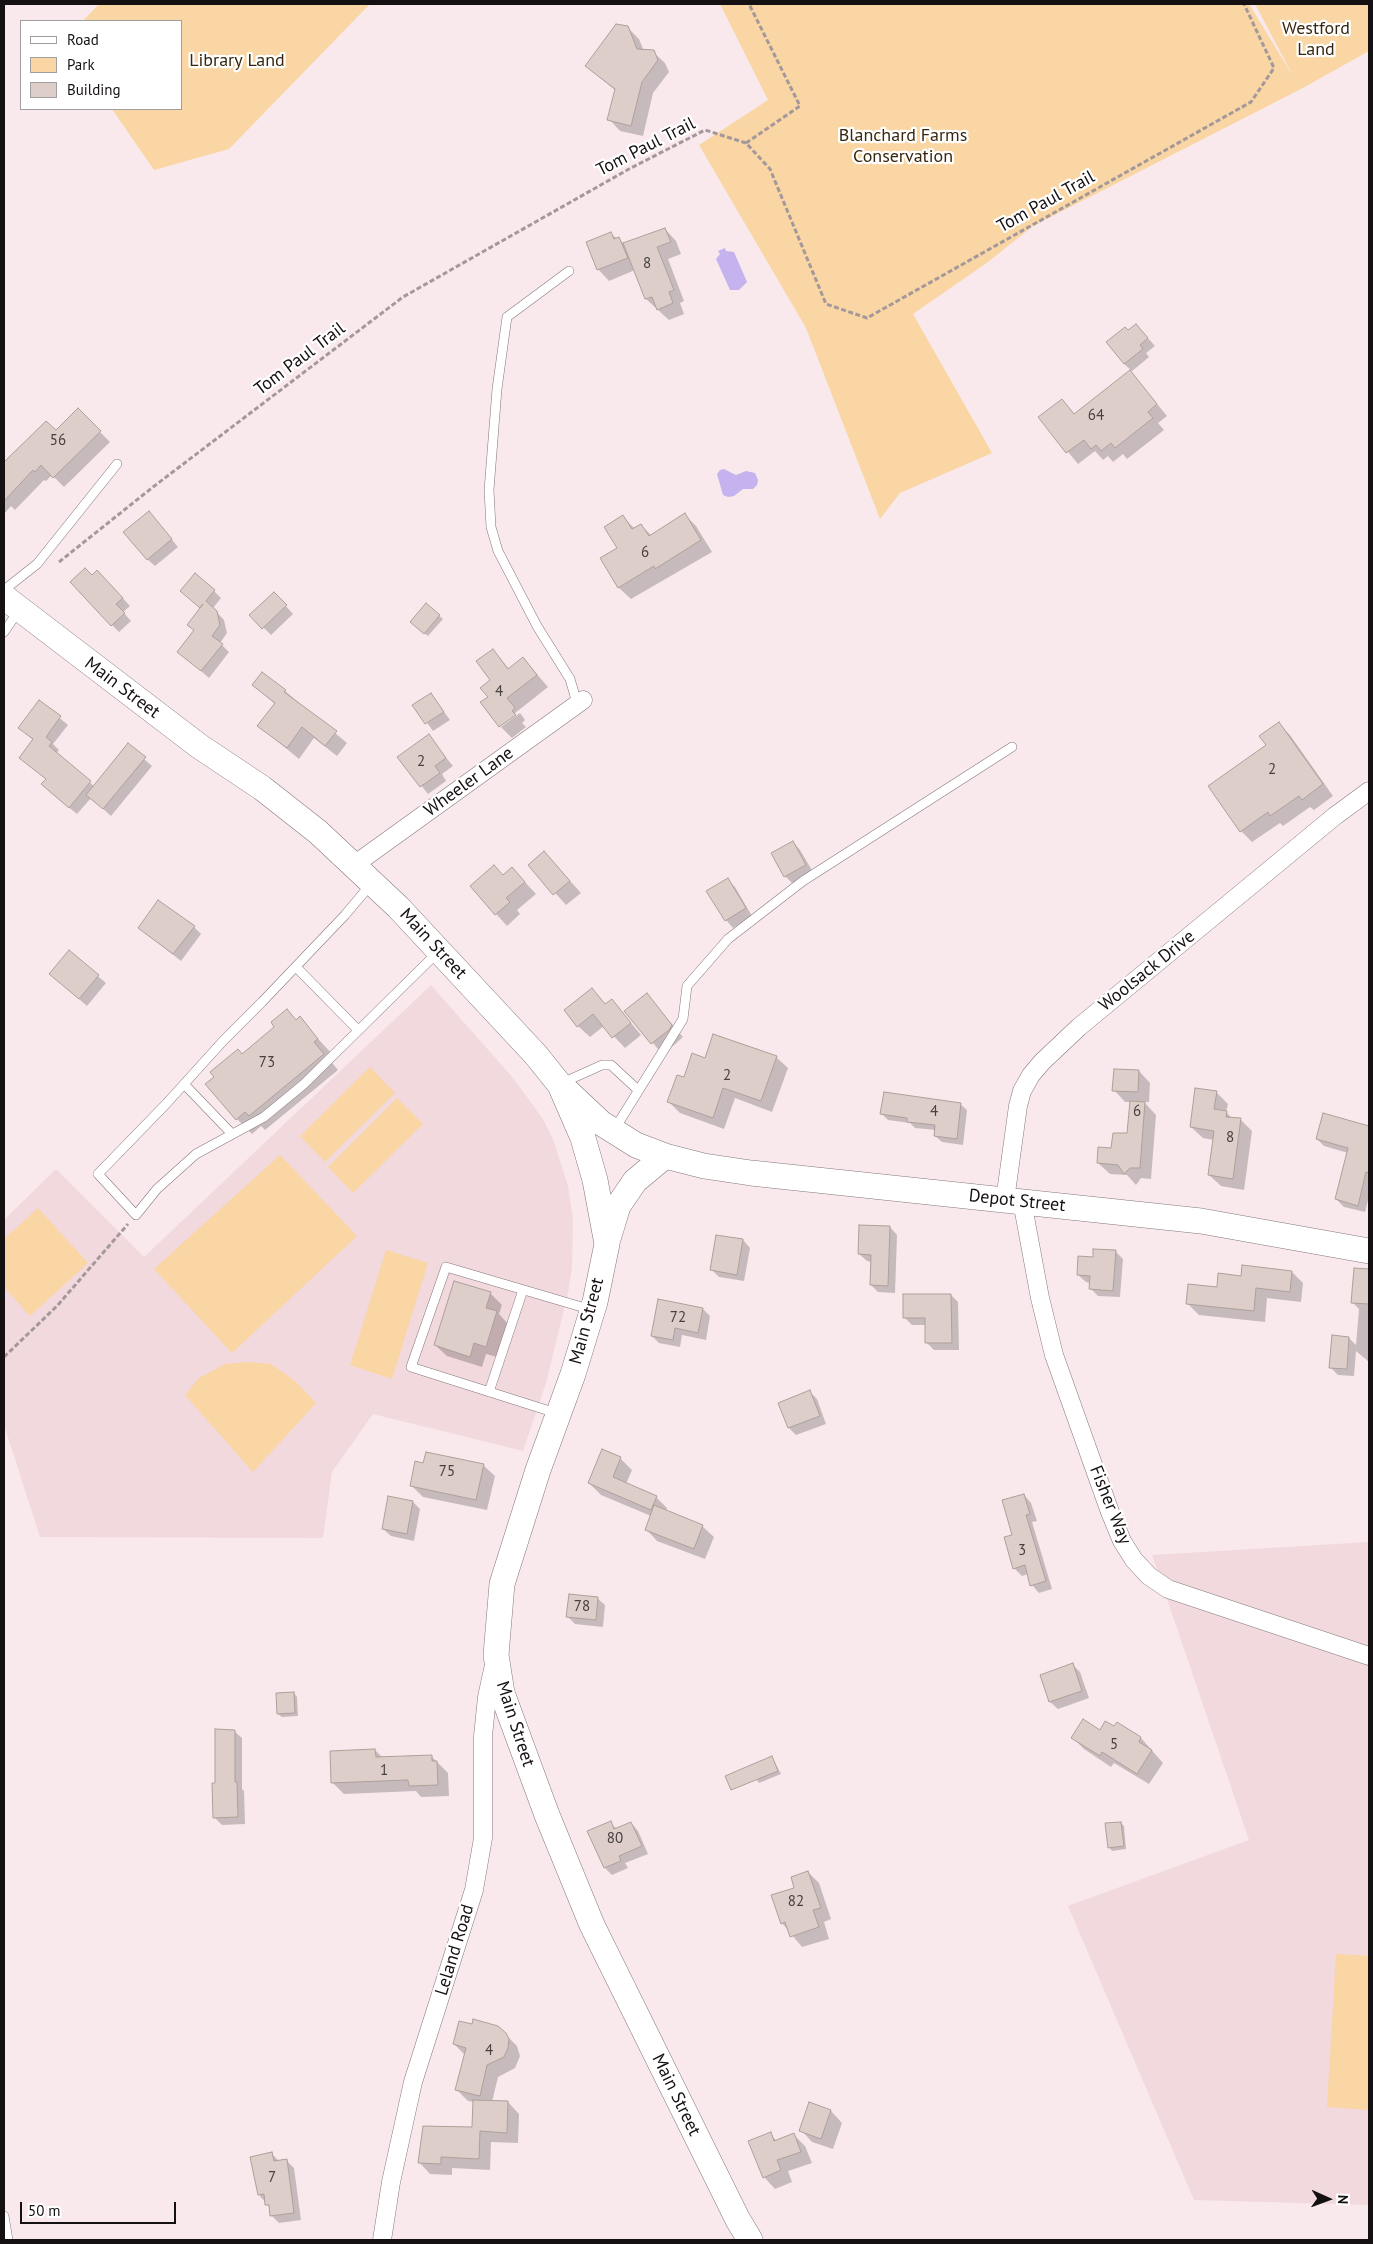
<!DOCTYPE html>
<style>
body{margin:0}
#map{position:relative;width:1373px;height:2244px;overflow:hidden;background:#f9e9ec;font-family:"PT Sans",sans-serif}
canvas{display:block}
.frame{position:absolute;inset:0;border:5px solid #151011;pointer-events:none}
.legend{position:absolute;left:20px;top:20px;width:162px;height:90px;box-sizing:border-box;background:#fff;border:1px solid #a19fa0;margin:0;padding:6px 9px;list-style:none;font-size:15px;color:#151011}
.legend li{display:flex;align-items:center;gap:10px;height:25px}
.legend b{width:25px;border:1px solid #a19fa0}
.north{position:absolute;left:1303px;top:2174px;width:50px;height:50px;-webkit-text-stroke:4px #fff;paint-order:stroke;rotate:92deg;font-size:14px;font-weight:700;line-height:20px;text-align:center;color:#151011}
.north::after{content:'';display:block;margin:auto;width:18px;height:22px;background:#151011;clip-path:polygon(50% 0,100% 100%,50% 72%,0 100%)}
.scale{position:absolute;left:20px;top:2202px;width:156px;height:22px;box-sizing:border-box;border:2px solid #151011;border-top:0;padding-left:6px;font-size:15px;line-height:18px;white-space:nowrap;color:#151011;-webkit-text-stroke:4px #fff;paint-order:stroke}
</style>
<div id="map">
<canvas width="1373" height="2244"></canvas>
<div class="frame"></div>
<ul class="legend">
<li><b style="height:6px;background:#fff"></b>Road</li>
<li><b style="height:14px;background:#f9d6a3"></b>Park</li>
<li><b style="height:14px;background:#ddcec9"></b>Building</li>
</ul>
<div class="north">N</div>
<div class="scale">50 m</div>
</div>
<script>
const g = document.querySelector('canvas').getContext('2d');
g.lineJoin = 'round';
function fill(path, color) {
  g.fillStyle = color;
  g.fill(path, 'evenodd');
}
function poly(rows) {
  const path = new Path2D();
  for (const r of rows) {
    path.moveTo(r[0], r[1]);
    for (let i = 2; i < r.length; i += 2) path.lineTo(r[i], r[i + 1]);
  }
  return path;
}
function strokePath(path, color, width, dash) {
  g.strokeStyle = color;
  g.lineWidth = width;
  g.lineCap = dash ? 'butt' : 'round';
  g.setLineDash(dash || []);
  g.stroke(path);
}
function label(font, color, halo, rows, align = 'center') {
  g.font = font + ' "PT Sans",sans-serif';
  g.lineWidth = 4.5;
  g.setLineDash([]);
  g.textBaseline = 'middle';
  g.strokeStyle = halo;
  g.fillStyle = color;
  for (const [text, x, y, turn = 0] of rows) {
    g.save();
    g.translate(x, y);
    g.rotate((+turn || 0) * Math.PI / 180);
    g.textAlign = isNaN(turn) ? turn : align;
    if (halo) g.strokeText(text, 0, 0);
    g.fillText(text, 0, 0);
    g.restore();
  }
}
const built = poly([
 [431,985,513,1078,543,1119,553,1139,568,1186,573,1219,572,1268,568,1293,546,1383,523,1451,373,1414,332,1472,323,1538,40,1537,4,1425,4,1220,56,1169,144,1257],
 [1369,1542,1369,2205,1194,2200,1068,1906,1249,1840,1152,1555]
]);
const green = poly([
 [99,4,370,4,229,149,154,170,112,109,181,109,181,21,83,21],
 [720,4,1249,4,1293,76,1255,4,1369,4,1369,51,1301,89,1033,226,988,262,913,314,992,453,900,493,880,519,806,328,699,145,768,100],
 [370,1067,395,1093,325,1162,300,1136],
 [397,1098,423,1124,353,1193,328,1167],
 [280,1155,357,1236,232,1353,154,1269],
 [38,1208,88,1263,30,1316,4,1287,4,1239],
 [386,1250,428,1263,392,1379,350,1365],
 [248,1362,271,1364,295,1381,316,1403,253,1472,185,1395,199,1378,225,1364],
 [1336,1954,1369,1956,1369,2110,1327,2107]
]);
const water = poly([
 [725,248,726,251,734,252,747,282,739,290,730,290,716,259,720,254,718,251],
 [724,469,736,475,746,471,755,473,758,480,757,485,753,489,743,489,734,496,728,497,723,495,717,474,720,470]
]);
const shadow = poly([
 [627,27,639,39,644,51,653,52,665,63,669,72,653,93,643,136,620,131,609,119,616,91,586,66],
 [665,229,676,241,681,254,668,259,684,301,680,303,684,314,669,320,646,299,635,270,609,281,598,269,611,234,625,244],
 [1136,325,1155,346,1146,353,1149,357,1131,372,1167,416,1158,423,1164,430,1127,459,1123,454,1113,462,1108,456,1103,460,1095,451,1078,464,1040,418,1062,400,1075,415,1132,371,1124,364,1128,331],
 [78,410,110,442,64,487,52,475,46,481,44,480,15,510,11,506,4,514,4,465,15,452,56,432],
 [685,515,696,526,712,552,631,599,619,588,601,558,618,548,623,517,634,528,641,525,652,536],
 [156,520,178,547,155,566,147,559],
 [92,577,105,579,130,606,123,612,131,621,119,632,112,625],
 [181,591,214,591,221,598,213,608,224,620,227,633,220,643,229,652,209,678,179,652,195,631,201,609],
 [274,593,293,614,271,635,251,615],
 [426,605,443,619,428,636,415,626],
 [493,650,509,669,523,658,548,687,500,725,489,697],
 [253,685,285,691,347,743,337,756,314,738,299,759,259,726,275,704],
 [431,694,450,720,433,731,414,705],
 [40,702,68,725,53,744,59,750,56,754,94,786,128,745,152,766,111,816,91,798,77,814,50,792,47,780,20,758,33,740,20,728],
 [520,713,525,720,522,723,526,727,512,738,501,727],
 [1279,724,1290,735,1333,796,1314,810,1310,807,1283,826,1280,823,1252,842,1241,831,1267,745],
 [428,736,453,766,442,774,446,781,428,794,399,757],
 [793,842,800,850,813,872,792,883,785,876],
 [544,852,581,893,566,905,530,865],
 [512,868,536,894,517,910,520,914,507,926,471,886,504,876],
 [728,880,735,887,752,916,733,928,726,920],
 [194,927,201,934,181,961,139,928],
 [69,952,106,983,87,1006,58,981],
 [592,989,606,1005,612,1000,641,1035,625,1048,604,1026,590,1037,578,1026],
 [646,994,683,1037,663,1055,626,1011],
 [299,1018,332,1054,328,1058,338,1070,265,1130,261,1126,252,1134,237,1119,215,1077,242,1055],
 [776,1057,788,1068,772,1112,735,1098,724,1129,680,1113,669,1102,684,1079,706,1059],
 [1139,1071,1150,1083,1149,1102,1144,1102,1156,1115,1151,1179,1141,1178,1136,1185,1127,1175,1110,1174,1098,1163,1128,1135,1131,1102,1125,1102,1114,1090],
 [1216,1092,1228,1104,1226,1112,1233,1119,1241,1120,1252,1131,1244,1190,1221,1186,1209,1175,1214,1140,1203,1138,1191,1127],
 [960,1104,967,1110,963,1145,942,1142,935,1136,936,1130,915,1128,910,1123,888,1120,882,1114],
 [1324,1114,1369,1127,1369,1196,1365,1212,1344,1207,1336,1199,1348,1153,1324,1146,1317,1139],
 [890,1227,897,1235,895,1293,878,1292,871,1285,872,1262,867,1261,859,1254],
 [743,1240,750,1248,744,1281,719,1277,712,1270],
 [1115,1251,1123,1259,1120,1297,1098,1296,1090,1288,1090,1283,1086,1282,1078,1275,1094,1259],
 [1355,1269,1369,1270,1369,1362,1356,1351,1354,1376,1338,1375,1331,1368,1349,1338,1356,1345,1359,1309,1352,1302],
 [1292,1272,1303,1283,1301,1302,1267,1298,1265,1322,1199,1315,1187,1303,1242,1277],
 [490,1293,502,1305,499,1314,508,1324,497,1357,486,1354,482,1367,447,1356,435,1345],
 [951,1295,958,1302,959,1350,934,1350,926,1342,926,1325,912,1325,904,1317],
 [703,1309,710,1316,706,1340,682,1335,680,1347,659,1343,652,1336],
 [810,1392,817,1399,826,1424,796,1435,789,1428,780,1403],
 [620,1458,632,1470,626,1484,656,1497,667,1508,666,1511,702,1526,714,1537,705,1559,657,1541,646,1529,651,1516,601,1495,589,1483],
 [483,1465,495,1476,487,1510,423,1497,411,1485],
 [1024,1495,1031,1503,1037,1521,1032,1522,1052,1589,1039,1593,1032,1585,1028,1574,1022,1576,1014,1568,1013,1535],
 [413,1502,420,1509,414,1541,391,1536,383,1529],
 [597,1598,605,1605,603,1627,575,1624,568,1617],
 [1073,1665,1080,1672,1089,1698,1058,1709,1050,1702,1042,1675],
 [294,1693,297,1697,298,1716,282,1717,278,1714],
 [1117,1724,1141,1738,1163,1763,1149,1784,1114,1763,1111,1767,1084,1749,1073,1738,1115,1728],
 [234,1731,242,1738,242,1789,244,1791,245,1824,222,1825,214,1817,216,1784],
 [375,1750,383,1758,431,1756,448,1773,449,1796,421,1797,416,1791,344,1794,333,1783,332,1752],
 [772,1757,781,1774,759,1783,756,1779],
 [610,1823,617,1829,631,1823,638,1831,648,1854,625,1863,628,1868,612,1875,605,1868],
 [1121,1823,1124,1826,1126,1849,1112,1851,1109,1847],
 [808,1872,819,1883,831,1919,824,1922,829,1939,802,1947,782,1923,796,1889],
 [505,2034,517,2046,520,2056,515,2068,498,2077,492,2102,508,2102,519,2114,518,2143,491,2142,490,2170,452,2168,452,2175,430,2174,419,2162,473,2129,474,2102,468,2101,457,2090,465,2055,454,2044],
 [810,2104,831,2111,842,2123,833,2149,812,2142,801,2130],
 [770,2134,777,2141,793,2134,805,2146,812,2163,788,2171,792,2182,775,2189,764,2177],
 [272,2154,279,2161,286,2160,294,2168,301,2220,279,2223,272,2216,271,2209,259,2195]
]);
const building = poly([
 [616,24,628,26,637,49,654,50,658,60,642,82,631,126,607,120,615,89,585,66,616,24],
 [665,228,671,242,657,247,674,290,669,292,673,303,657,310,652,297,645,299,623,243,665,228],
 [611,232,614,239,619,237,628,258,597,270,586,242,611,232],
 [1136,324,1148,338,1140,345,1143,349,1124,364,1106,342,1125,327,1128,330,1136,324],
 [1130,370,1157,404,1148,412,1153,418,1115,448,1111,443,1101,451,1096,445,1091,449,1084,440,1066,453,1038,417,1062,399,1074,414,1130,370],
 [78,408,101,431,53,478,41,465,35,472,33,470,4,501,4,462,46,421,56,430,78,408],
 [149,511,172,539,147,560,123,532,149,511],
 [685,513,701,540,655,569,654,566,618,588,600,558,617,548,604,527,623,515,632,529,641,524,649,536,685,513],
 [85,568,92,575,97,570,123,598,116,604,125,613,111,626,70,582,85,568],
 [195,573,215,590,206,601,217,611,220,625,212,636,223,644,201,671,177,652,194,630,187,625,203,604,200,608,180,591,195,573],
 [274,592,287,605,262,629,249,615,274,592],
 [426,603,440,615,424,634,410,622,426,603],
 [493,649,508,669,523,657,537,675,507,698,515,708,512,711,516,715,499,727,480,702,488,697,480,688,490,680,476,661,493,649],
 [262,672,286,690,284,692,337,731,325,746,302,727,287,748,257,726,275,703,252,685,262,672],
 [431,693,444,712,425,724,412,705,431,693],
 [39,700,61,716,46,737,52,742,49,746,91,781,69,808,41,784,46,779,19,758,33,739,18,728,39,700],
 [1279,722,1323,784,1302,800,1299,796,1270,816,1268,812,1240,832,1208,786,1266,745,1259,736,1279,722],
 [429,734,446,758,435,766,440,773,420,787,397,757,429,734],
 [128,743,146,757,103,809,86,795,128,743],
 [793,841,806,865,784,877,771,853,793,841],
 [544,851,570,881,553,895,528,865,544,851],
 [494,865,503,875,512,867,525,882,506,898,510,902,495,915,470,886,494,865],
 [728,878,746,908,725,921,706,891,728,878],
 [158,900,195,926,173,954,138,928,158,900],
 [69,950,99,975,79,999,49,974,69,950],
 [592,988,605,1004,612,999,631,1023,612,1038,593,1014,577,1027,564,1010,592,988],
 [647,993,672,1025,669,1030,651,1044,624,1011,647,993],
 [287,1009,296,1020,300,1016,318,1039,314,1042,324,1054,249,1116,245,1112,236,1120,205,1084,214,1077,210,1072,238,1049,242,1054,274,1027,271,1022,287,1009],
 [713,1034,777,1056,761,1101,723,1088,713,1118,667,1102,677,1075,684,1077,692,1053,705,1058,713,1034],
 [1114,1069,1139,1070,1138,1092,1112,1091,1114,1069],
 [1195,1088,1217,1091,1214,1109,1227,1111,1226,1117,1241,1118,1233,1179,1208,1175,1214,1131,1190,1127,1195,1088],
 [884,1092,961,1103,957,1139,934,1136,935,1125,907,1122,907,1118,880,1114,884,1092],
 [1130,1101,1145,1102,1140,1168,1130,1168,1124,1174,1118,1165,1097,1163,1098,1147,1111,1148,1113,1133,1127,1133,1130,1101],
 [1323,1113,1369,1126,1369,1173,1366,1172,1358,1206,1335,1199,1348,1148,1316,1139,1323,1113],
 [859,1225,890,1226,888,1286,870,1285,871,1255,858,1254,859,1225],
 [716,1235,743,1239,737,1275,710,1270,716,1235],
 [1093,1249,1116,1250,1113,1291,1089,1289,1090,1276,1077,1275,1078,1256,1093,1257,1093,1249],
 [1242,1265,1292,1271,1290,1292,1256,1288,1254,1311,1186,1304,1188,1284,1217,1287,1218,1273,1241,1276,1242,1265],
 [1354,1268,1369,1269,1369,1304,1351,1303,1354,1268],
 [454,1281,491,1292,486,1308,497,1311,486,1347,474,1343,470,1357,434,1345,454,1281],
 [903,1294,951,1294,952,1343,925,1343,925,1318,903,1318,903,1294],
 [658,1299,703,1308,698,1333,675,1328,673,1340,651,1336,658,1299],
 [1332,1335,1349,1337,1347,1369,1329,1368,1332,1335],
 [810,1390,820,1416,788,1428,778,1403,810,1390],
 [602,1449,621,1457,613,1477,657,1496,651,1510,588,1483,602,1449],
 [426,1452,484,1464,476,1500,410,1486,415,1461,423,1463,426,1452],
 [1024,1494,1030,1514,1026,1515,1046,1581,1030,1586,1025,1565,1013,1569,1004,1537,1012,1535,1002,1500,1024,1494],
 [388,1496,413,1501,407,1534,382,1529,388,1496],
 [654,1505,703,1525,694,1549,645,1530,654,1505],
 [569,1594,598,1597,596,1620,566,1617,569,1594],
 [1073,1663,1082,1691,1049,1702,1040,1675,1073,1663],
 [294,1692,295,1713,277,1714,276,1693,294,1692],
 [1083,1719,1100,1730,1105,1721,1114,1726,1117,1722,1141,1737,1139,1742,1152,1750,1137,1774,1102,1752,1100,1756,1071,1738,1083,1719],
 [215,1729,235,1730,235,1782,237,1782,238,1817,213,1818,212,1783,215,1783,215,1729],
 [375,1749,376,1757,432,1755,432,1761,437,1761,438,1785,409,1786,408,1780,331,1783,330,1751,375,1749],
 [772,1756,778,1771,731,1790,725,1776,772,1756],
 [611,1821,614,1829,631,1822,642,1846,619,1856,621,1861,604,1868,587,1831,611,1821],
 [1121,1822,1124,1846,1108,1848,1105,1823,1121,1822],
 [808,1871,821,1908,813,1910,819,1927,790,1937,785,1922,781,1924,771,1895,794,1888,791,1877,808,1871],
 [473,2019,498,2026,506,2033,509,2039,508,2048,504,2057,487,2065,480,2096,455,2090,466,2048,453,2044,459,2021,472,2024,473,2019],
 [473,2100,508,2101,507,2133,480,2131,479,2159,441,2157,441,2164,418,2163,423,2126,472,2127,473,2100],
 [809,2102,831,2110,821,2139,799,2131,809,2102],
 [771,2132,774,2141,794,2133,801,2152,777,2160,781,2170,763,2178,748,2141,771,2132],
 [272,2152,274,2161,287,2159,294,2213,270,2216,269,2205,265,2205,264,2194,258,2195,250,2157,272,2152]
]);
const path = poly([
 [746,143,800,106,749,4],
 [59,562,153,487,403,297,629,169,705,130,746,143,770,169,826,304,867,318,1251,102,1274,68,1244,4],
 [4,1357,57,1306,128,1224]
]);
const service = poly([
 [569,271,507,317,497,389,489,490,491,527,498,551,537,626,570,679,577,703],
 [4,590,37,564,117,464],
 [4,632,19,610],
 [371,884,345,915,262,1002,223,1041,166,1104,98,1174,136,1215,157,1189,196,1154,264,1117,304,1084,437,953],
 [296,967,358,1030],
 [562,1083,602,1065,611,1065,638,1090],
 [184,1084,232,1134],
 [614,1130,683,1019,687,986,728,939,803,881,1012,747],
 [489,1392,523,1290],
 [556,1413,411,1367,446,1267,592,1310],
 [4,2216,8,2240]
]);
const minor = poly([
 [354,865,583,700],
 [1005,1200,1018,1106,1022,1091,1031,1075,1042,1062,1079,1027,1335,816,1369,791],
 [1022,1201,1040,1298,1054,1355,1110,1512,1122,1541,1134,1560,1149,1576,1168,1589,1369,1656],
 [382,2240,391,2182,413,2082,474,1890,483,1838,483,1736,487,1697,494,1665]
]);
const secondary = poly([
 [4,597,199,746,262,788,318,832,398,907,536,1055,560,1085,583,1138,595,1180,607,1244,595,1302,573,1374,538,1470,502,1584,496,1655,502,1693,547,1815,592,1925,738,2220,750,2240],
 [567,1091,601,1123,636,1145,665,1156],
 [608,1239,618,1206,635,1181,665,1156,704,1166,751,1173,1201,1221,1369,1251]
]);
const numberNames = [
 ["8",647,264],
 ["64",1096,416],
 ["56",58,441],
 ["6",645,553],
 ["4",499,692],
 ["2",421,762],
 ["2",1272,770],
 ["73",267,1063],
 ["2",727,1076],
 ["4",934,1112],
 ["6",1137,1112],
 ["8",1230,1138],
 ["72",678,1318],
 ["75",447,1472],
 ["3",1022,1551],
 ["78",582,1607],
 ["5",1114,1745],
 ["1",384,1771],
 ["80",615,1839],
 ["82",796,1902],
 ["4",489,2051],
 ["7",272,2178]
];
const parkNames = [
 ["Westford",1316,29],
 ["Land",1316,50],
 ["Library Land",237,61],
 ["Blanchard Farms",903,136],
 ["Conservation",903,157]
];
const streetNames = [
 ["Tom Paul Trail",646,147,-27],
 ["Tom Paul Trail",1046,202,-29],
 ["Tom Paul Trail",300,359,-37],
 ["Main Street",122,688,37],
 ["Wheeler Lane",469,782,-36],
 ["Main Street",433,944,47],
 ["Woolsack Drive",1147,971,-39],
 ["Depot Street",1017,1201,6],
 ["Main Street",587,1321,-75],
 ["Fisher Way",1110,1505,68],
 ["Main Street",515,1724,72],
 ["Leland Road",455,1950,-73],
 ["Main Street",676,2095,64]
];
fill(built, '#f2d9dd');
fill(green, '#f9d6a3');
fill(water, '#c4b3ee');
fill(shadow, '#0003');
fill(building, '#ddcec9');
strokePath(building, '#ad9f9a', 1);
strokePath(service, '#85777a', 10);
strokePath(minor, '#85777a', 19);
strokePath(secondary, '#85777a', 26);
strokePath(path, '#a4989b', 3, [5, 2.5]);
strokePath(service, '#fff', 9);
strokePath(minor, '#fff', 18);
strokePath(secondary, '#fff', 25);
label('15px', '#47403f', null, numberNames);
label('18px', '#38270e', '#fff', parkNames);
label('18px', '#151011', '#fff', streetNames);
</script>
